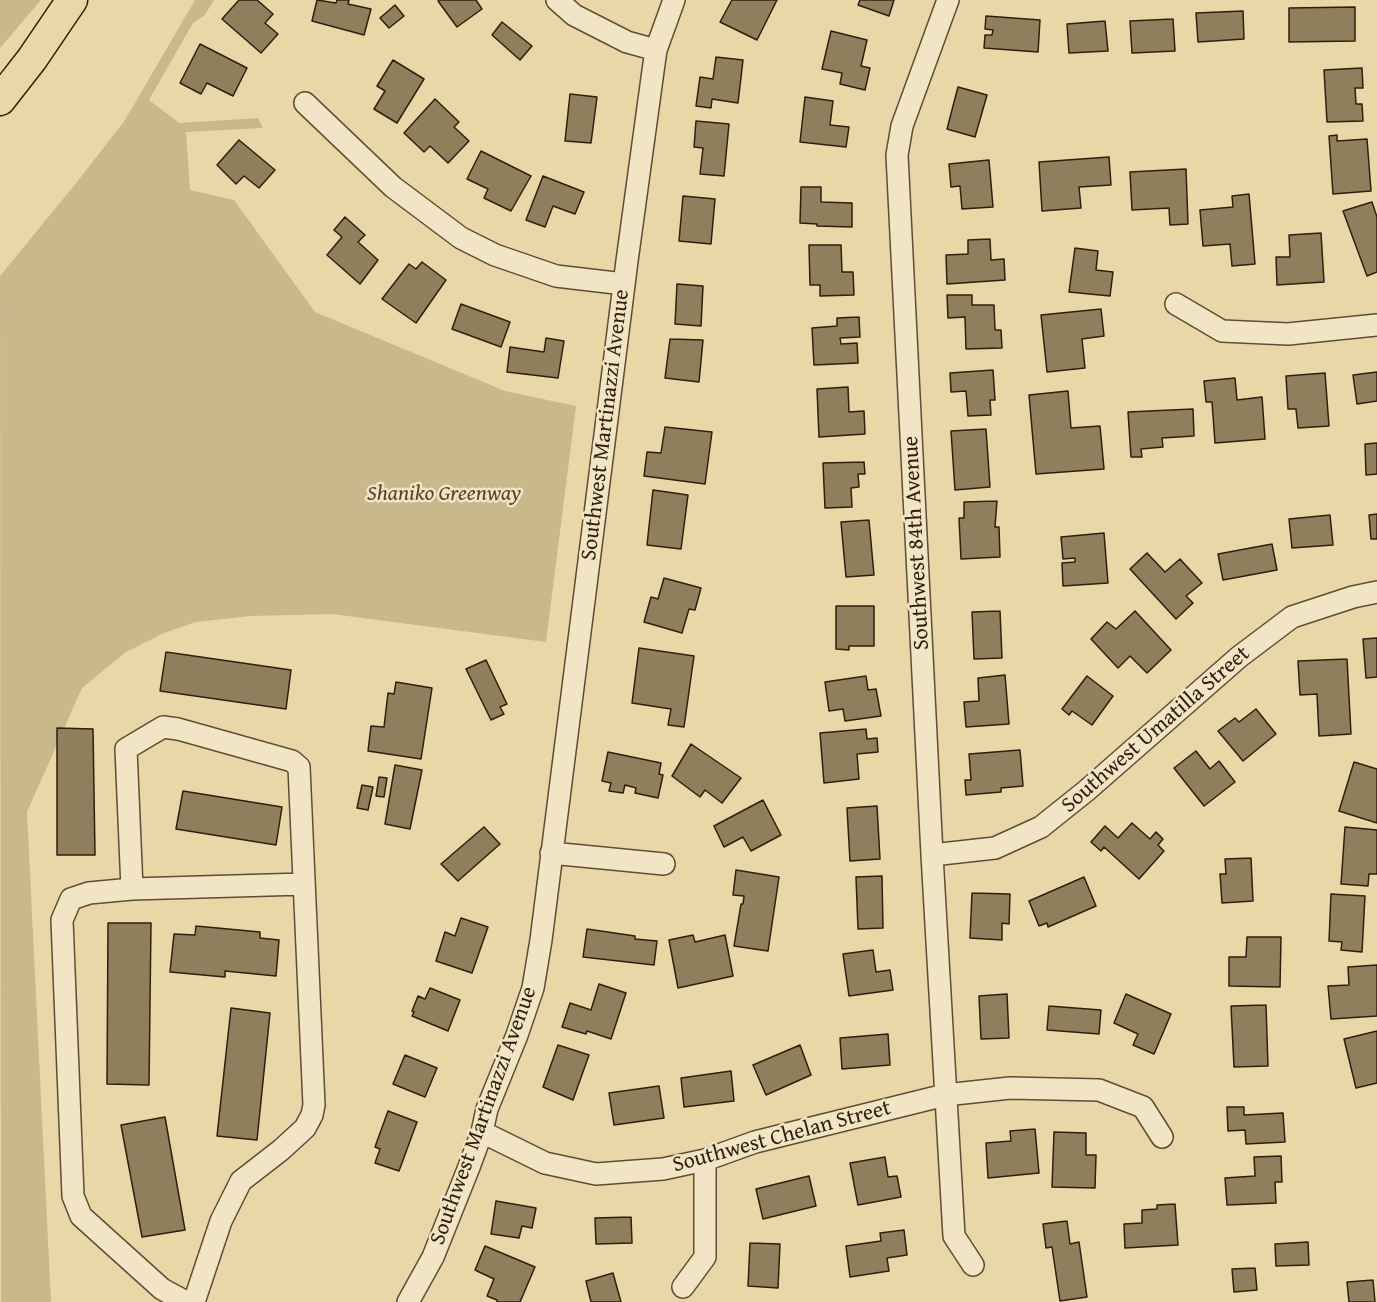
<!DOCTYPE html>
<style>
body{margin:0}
canvas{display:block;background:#ead7a7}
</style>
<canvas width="1377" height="1302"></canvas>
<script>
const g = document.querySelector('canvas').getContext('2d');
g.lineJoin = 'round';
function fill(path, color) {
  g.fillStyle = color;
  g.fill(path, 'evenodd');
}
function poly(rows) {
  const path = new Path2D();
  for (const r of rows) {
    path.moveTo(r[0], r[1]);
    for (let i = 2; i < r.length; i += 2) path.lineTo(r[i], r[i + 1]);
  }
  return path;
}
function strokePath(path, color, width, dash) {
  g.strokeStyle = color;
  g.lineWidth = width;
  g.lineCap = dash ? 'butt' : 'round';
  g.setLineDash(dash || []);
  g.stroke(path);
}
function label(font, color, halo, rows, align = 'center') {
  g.font = font + ' "Gentium Book Plus",serif';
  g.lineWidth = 5;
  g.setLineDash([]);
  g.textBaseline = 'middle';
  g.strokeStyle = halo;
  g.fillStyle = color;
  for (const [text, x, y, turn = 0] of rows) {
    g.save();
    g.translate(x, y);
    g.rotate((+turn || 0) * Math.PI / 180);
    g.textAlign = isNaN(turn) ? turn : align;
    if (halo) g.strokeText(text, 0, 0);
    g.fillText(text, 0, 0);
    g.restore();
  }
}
const green = poly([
 [0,0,41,0,0,48],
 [195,0,214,0,205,15,193,23,149,100,179,123,258,118,263,128,186,132,190,190,234,200,315,312,505,391,576,406,546,642,332,614,251,616,196,622,164,633,126,652,82,688,27,812,51,1302,1,1302,0,276,77,182,125,120]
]);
const building = poly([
 [239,0,257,0,273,14,265,23,278,34,261,53,222,19,239,0],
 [317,0,336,3,337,0,349,0,348,4,371,9,364,35,312,21,317,0],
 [439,0,476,0,482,9,457,27,438,1,439,0],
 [732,0,777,0,757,40,720,22,732,0],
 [860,0,894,0,889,16,858,5,860,0],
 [395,5,404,16,389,28,380,18,395,5],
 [1355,7,1355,41,1289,42,1289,8,1355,7],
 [1243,11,1244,39,1198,42,1196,13,1243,11],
 [986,16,1040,20,1038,52,984,48,985,35,992,35,993,30,985,29,986,16],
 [1173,19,1175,51,1132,53,1130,21,1173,19],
 [1105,21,1108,51,1069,53,1067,24,1105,21],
 [502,22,532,46,520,60,492,35,502,22],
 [831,31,867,40,861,66,870,68,865,90,840,84,842,73,822,69,831,31],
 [200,44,247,68,233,96,207,83,201,94,180,83,200,44],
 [716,57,743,60,738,103,712,99,711,108,696,106,700,77,713,79,716,57],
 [393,60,424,79,397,123,374,109,385,91,377,86,393,60],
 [1362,68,1363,88,1355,88,1356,104,1362,104,1363,121,1327,122,1324,70,1362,68],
 [958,87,987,95,975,137,947,129,958,87],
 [570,94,597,97,591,143,565,141,570,94],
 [805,97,833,101,830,125,849,127,846,147,800,142,805,97],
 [435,99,459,122,454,127,469,141,448,163,430,146,424,152,404,133,435,99],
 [696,121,729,124,724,176,700,174,703,148,694,147,696,121],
 [1337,135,1337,141,1367,139,1371,191,1333,194,1329,136,1337,135],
 [239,140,275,170,259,188,244,176,236,184,217,165,239,140],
 [481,151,531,176,511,211,484,198,488,189,467,179,481,151],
 [1109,157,1111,185,1079,187,1081,208,1042,211,1039,162,1109,157],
 [989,160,993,207,962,209,960,186,951,187,949,164,989,160],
 [1186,169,1188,224,1170,225,1169,208,1132,210,1130,172,1186,169],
 [543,176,584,192,575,214,553,206,545,227,526,220,543,176],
 [801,187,821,187,821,202,852,203,852,227,817,226,817,224,800,223,801,187],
 [1249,194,1255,264,1232,266,1230,244,1203,246,1200,210,1233,207,1232,196,1249,194],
 [683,196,715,199,711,244,679,241,683,196],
 [1372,202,1377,217,1377,272,1367,276,1343,211,1372,202],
 [345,217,365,235,358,242,378,260,360,284,327,255,342,237,334,230,345,217],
 [1321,233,1324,282,1277,285,1276,257,1290,257,1289,235,1321,233],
 [990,239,991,260,1004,259,1005,280,947,284,946,255,968,254,968,240,990,239],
 [809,245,841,245,842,272,853,272,854,295,820,296,820,285,810,285,809,245],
 [1075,248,1098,251,1096,270,1113,272,1110,296,1069,292,1075,248],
 [422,262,446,280,416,323,382,299,409,264,416,269,422,262],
 [677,284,703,286,701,326,675,324,677,284],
 [947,295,972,295,972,305,994,305,995,330,1001,330,1002,348,966,349,965,317,948,318,947,295],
 [461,304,510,322,501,347,452,329,461,304],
 [1101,309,1104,336,1082,339,1085,368,1047,372,1041,315,1101,309],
 [859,317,860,337,840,338,841,344,857,343,858,363,814,365,812,328,837,326,837,318,859,317],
 [546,338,564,341,558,378,507,372,510,347,544,352,546,338],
 [670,339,703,340,699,382,665,378,670,339],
 [993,370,995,400,990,400,991,415,968,416,966,391,951,392,950,373,993,370],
 [1377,372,1377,401,1357,404,1353,375,1377,372],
 [1325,373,1329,426,1298,428,1296,409,1288,409,1286,376,1325,373],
 [1235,378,1237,400,1262,397,1265,439,1215,443,1212,402,1206,402,1204,381,1235,378],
 [848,387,849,412,864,411,865,434,819,437,817,389,848,387],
 [1068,391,1071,428,1100,426,1104,469,1036,474,1029,395,1068,391],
 [1193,409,1194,436,1162,438,1163,447,1141,449,1142,457,1131,457,1128,412,1193,409],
 [665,427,712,432,705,484,644,476,647,452,661,453,665,427],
 [986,429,990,487,955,490,951,431,986,429],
 [1377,443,1377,474,1366,475,1365,444,1377,443],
 [864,462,865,474,858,474,859,487,851,488,852,507,825,508,823,463,864,462],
 [653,490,688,495,681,549,647,545,653,490],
 [997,501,995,527,999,527,1000,557,961,559,959,518,964,518,964,502,997,501],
 [1377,514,1377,539,1371,539,1369,515,1377,514],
 [1330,515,1333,545,1292,548,1289,519,1330,515],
 [869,520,874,575,846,577,841,522,869,520],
 [1104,533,1108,583,1063,586,1062,563,1075,562,1075,558,1063,559,1061,537,1104,533],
 [1272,544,1277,570,1223,580,1218,554,1272,544],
 [1147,553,1165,572,1180,559,1202,583,1186,596,1193,603,1176,619,1130,569,1147,553],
 [664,578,701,588,695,610,689,609,682,633,644,622,651,597,658,599,664,578],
 [836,606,874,606,874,646,849,646,849,650,836,649,836,606],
 [1000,611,1002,658,974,659,972,612,1000,611],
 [1135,611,1171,650,1147,673,1130,656,1118,668,1091,639,1107,622,1116,629,1135,611],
 [1377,638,1377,677,1366,678,1363,639,1377,638],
 [639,648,694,656,684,727,668,725,671,709,632,703,639,648],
 [166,652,291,670,286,709,160,691,166,652],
 [1347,659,1351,734,1319,736,1317,694,1300,695,1298,661,1347,659],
 [486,660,507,704,500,707,504,714,491,720,466,669,486,660],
 [1005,675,1009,724,966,727,964,702,979,701,978,678,1005,675],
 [866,676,868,690,876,689,881,716,845,721,843,709,829,711,825,682,866,676],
 [1087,676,1113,696,1092,725,1072,711,1069,715,1062,709,1087,676],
 [396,682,432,688,421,759,368,751,371,726,384,727,388,693,394,694,396,682],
 [1256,709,1276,734,1243,761,1218,731,1235,718,1239,722,1256,709],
 [57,728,93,729,95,855,57,855,57,728],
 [866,729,867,739,877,738,878,752,857,754,859,779,824,783,820,733,866,729],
 [691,744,741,778,722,803,705,790,700,797,672,776,691,744],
 [1020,750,1023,786,1001,788,1001,792,966,795,965,780,971,780,969,754,1020,750],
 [1196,751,1210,769,1219,761,1235,782,1204,806,1174,768,1196,751],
 [608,752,661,763,659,774,663,775,658,798,635,793,636,788,625,785,623,793,609,791,611,783,602,781,608,752],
 [1354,762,1377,769,1377,823,1339,811,1354,762],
 [395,765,422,770,410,829,385,824,395,765],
 [379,777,387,778,384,797,376,796,379,777],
 [362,785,373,787,368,810,357,808,362,785],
 [183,791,282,807,276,845,176,829,183,791],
 [763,800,781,835,751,851,743,837,724,847,714,826,763,800],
 [877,806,880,859,850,861,847,808,877,806],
 [1132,823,1150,839,1156,832,1163,839,1158,845,1164,851,1139,879,1104,847,1101,851,1091,842,1105,826,1118,838,1132,823],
 [484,827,500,844,458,881,441,864,484,827],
 [1345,827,1377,830,1377,874,1369,874,1368,886,1341,884,1345,827],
 [1251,858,1253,901,1222,903,1220,874,1226,874,1225,859,1251,858],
 [736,870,779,877,768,951,734,946,741,904,743,904,744,896,733,895,736,870],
 [882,876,883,928,858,929,856,877,882,876],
 [1084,877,1096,906,1048,927,1047,923,1039,926,1029,901,1084,877],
 [972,893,1010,894,1009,924,1002,923,1002,940,970,938,972,893],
 [1331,894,1365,896,1362,952,1341,950,1342,942,1329,941,1331,894],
 [461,918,488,927,472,973,436,961,445,932,455,936,461,918],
 [108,923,151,923,149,1085,107,1084,108,923],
 [196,926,260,932,260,938,279,940,276,976,225,971,225,977,170,972,174,934,195,935,196,926],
 [587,929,635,936,635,939,657,941,654,965,583,957,587,929],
 [693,935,695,942,725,935,733,976,678,988,669,940,693,935],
 [1247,937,1281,937,1280,987,1229,986,1229,957,1246,957,1247,937],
 [873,950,876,972,890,970,893,990,849,996,843,954,873,950],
 [1377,965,1377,1016,1331,1019,1328,986,1349,985,1348,967,1377,965],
 [599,984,626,993,611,1039,587,1031,586,1034,562,1027,570,1003,591,1010,599,984],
 [430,988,460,1000,448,1031,412,1016,414,1012,412,1011,418,996,425,999,430,988],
 [1007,994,1009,1038,981,1039,979,996,1007,994],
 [1126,994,1171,1014,1154,1054,1133,1045,1138,1034,1114,1023,1126,994],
 [1266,1005,1268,1066,1234,1067,1231,1006,1266,1005],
 [1049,1006,1101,1010,1099,1034,1047,1030,1049,1006],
 [231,1008,270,1013,257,1140,217,1136,231,1008],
 [1377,1031,1377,1083,1356,1088,1344,1039,1377,1031],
 [888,1034,890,1065,842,1069,840,1038,888,1034],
 [558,1045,589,1055,573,1100,543,1087,558,1045],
 [800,1045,811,1075,766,1095,753,1065,800,1045],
 [405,1055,437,1068,425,1097,393,1084,405,1055],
 [731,1071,734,1101,684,1107,681,1078,731,1071],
 [659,1086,664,1118,614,1125,609,1093,659,1086],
 [1227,1107,1244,1107,1244,1115,1283,1113,1285,1142,1246,1144,1245,1130,1228,1131,1227,1107],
 [388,1111,417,1122,399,1171,375,1163,380,1149,375,1147,388,1111],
 [165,1117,185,1230,142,1237,121,1125,165,1117],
 [1035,1129,1039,1173,988,1178,986,1143,1011,1141,1010,1131,1035,1129],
 [1054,1132,1086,1133,1086,1155,1096,1155,1095,1188,1052,1187,1054,1132],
 [1281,1156,1282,1182,1275,1182,1276,1203,1227,1205,1225,1178,1255,1176,1254,1157,1281,1156],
 [885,1157,888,1177,897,1176,901,1197,858,1205,850,1163,885,1157],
 [809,1176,816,1206,763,1219,756,1189,809,1176],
 [496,1201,536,1208,532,1228,522,1226,519,1238,491,1234,496,1201],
 [1175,1204,1178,1245,1125,1248,1124,1224,1142,1223,1142,1210,1157,1209,1157,1205,1175,1204],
 [631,1217,632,1243,596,1244,595,1218,631,1217],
 [1067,1221,1070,1244,1079,1242,1087,1297,1060,1301,1052,1247,1046,1248,1043,1224,1067,1221],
 [904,1230,907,1255,887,1258,889,1271,850,1277,846,1246,881,1241,880,1233,904,1230],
 [1308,1242,1309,1265,1276,1266,1275,1244,1308,1242],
 [750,1243,780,1244,778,1288,748,1286,750,1243],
 [485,1246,535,1267,520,1302,497,1302,497,1300,487,1296,494,1279,475,1270,485,1246],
 [1255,1268,1257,1290,1234,1292,1232,1269,1255,1268],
 [613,1273,621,1302,591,1302,586,1281,613,1273],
 [1373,1280,1375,1302,1349,1302,1347,1282,1373,1280]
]);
const minor = poly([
 [557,0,574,15,627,42,656,50],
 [948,0,902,126,897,155,932,855,954,1236,973,1265],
 [305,103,393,187,461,238,495,255,556,276,624,284],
 [1176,304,1222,331,1288,334,1377,325],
 [551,853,664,864],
 [932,855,995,848,1041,827,1086,791,1239,657,1292,617,1353,597,1377,592],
 [132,889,126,749,163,727,178,729,292,761,299,767,314,1105,312,1115,305,1128,281,1150,241,1181,221,1221,194,1302],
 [482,1132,545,1163,596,1174,663,1169,705,1160,755,1142,945,1095,1010,1088,1099,1090,1143,1107,1162,1137],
 [683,1287,705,1257,705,1160],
 [186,1302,162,1289,81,1216,73,1196,62,920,71,899,89,893,132,889,303,884],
 [408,1302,433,1257,469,1167,482,1132,487,1109,517,1035,533,988,541,940,627,261,653,71,656,50,674,0]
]);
const highway = poly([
 [0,100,32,59,72,0]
]);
const streetNames = [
 ["Southwest Martinazzi Avenue",606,425,-83],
 ["Southwest 84th Avenue",917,543,-93],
 ["Southwest Umatilla Street",1156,730,-41],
 ["Southwest Martinazzi Avenue",484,1116,-70],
 ["Southwest Chelan Street",782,1137,-15]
];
const parkNames = [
 ["Shaniko Greenway",444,494]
];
fill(green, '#cab88d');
fill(building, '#907f5d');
strokePath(building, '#2f1f0d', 1.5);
strokePath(minor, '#5e4d34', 24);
strokePath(highway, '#2f1f0d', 33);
strokePath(minor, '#f1e5c6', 21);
strokePath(highway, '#ead7a7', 30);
label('22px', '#2f1f0d', '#f1e5c6', streetNames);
label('italic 22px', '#56452d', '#f1e5c6', parkNames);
</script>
